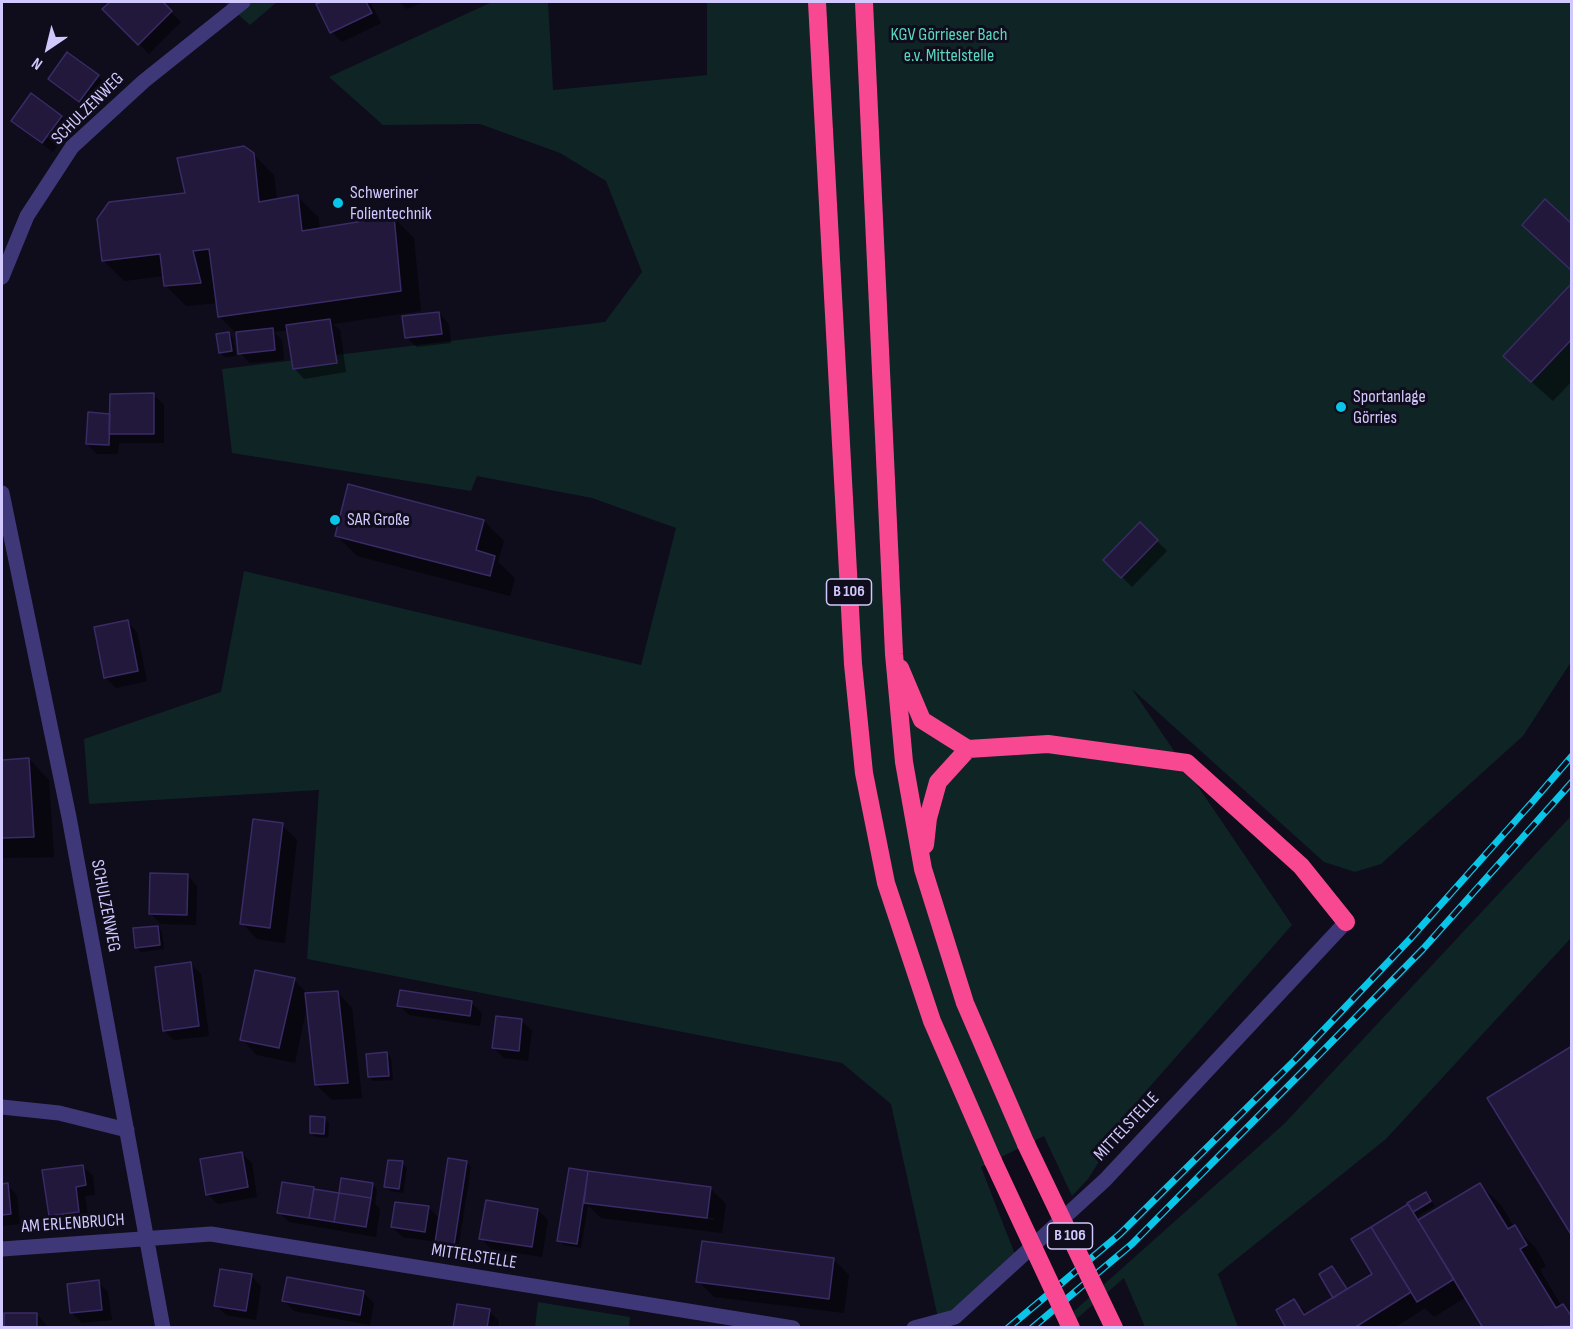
<!DOCTYPE html>
<meta charset="utf-8">
<style>
body{margin:0}
#map{position:relative;width:1573px;height:1329px;overflow:hidden;background:#0f0c1b;font-family:"Sofia Sans Condensed",sans-serif}
canvas{display:block}
.frame{position:absolute;inset:0;border:3px solid #d1c8fd;pointer-events:none}
.north{position:absolute;left:18px;top:18px;width:60px;height:60px;-webkit-text-stroke:4px #0f0c1b;paint-order:stroke;rotate:215deg;font-size:16px;font-weight:700;line-height:24px;text-align:center;color:#d1c8fd}
.north::after{content:'';display:block;margin:auto;width:21px;height:27px;background:#d1c8fd;clip-path:polygon(50% 0,100% 100%,50% 72%,0 100%)}
</style>
<div id="map">
<canvas width="1573" height="1329"></canvas>
<div class="frame"></div>
<div class="north">N</div>
</div>
<script>
const g = document.querySelector('canvas').getContext('2d');
g.lineJoin = 'round';
function fill(path, color) {
  g.fillStyle = color;
  g.fill(path, 'evenodd');
}
function poly(rows) {
  const path = new Path2D();
  for (const r of rows) {
    path.moveTo(r[0], r[1]);
    for (let i = 2; i < r.length; i += 2) path.lineTo(r[i], r[i + 1]);
  }
  return path;
}
function strokePath(path, color, width, dash) {
  g.strokeStyle = color;
  g.lineWidth = width;
  g.lineCap = dash ? 'butt' : 'round';
  g.setLineDash(dash || []);
  g.stroke(path);
}
function label(font, color, halo, rows, align = 'center') {
  g.font = font + ' "Sofia Sans Condensed",sans-serif';
  g.lineWidth = 6;
  g.setLineDash([]);
  g.textBaseline = 'middle';
  g.strokeStyle = halo;
  g.fillStyle = color;
  for (const [text, x, y, turn = 0] of rows) {
    g.save();
    g.translate(x, y);
    g.rotate((+turn || 0) * Math.PI / 180);
    g.textAlign = isNaN(turn) ? turn : align;
    if (halo) g.strokeText(text, 0, 0);
    g.fillText(text, 0, 0);
    g.restore();
  }
}
const green = poly([
 [224,2,277,2,250,25],
 [492,2,548,2,553,90,707,75,707,2,1571,2,1571,662,1523,736,1381,864,1355,872,1324,862,1132,689,1292,925,1139,1099,1088,1179,1072,1196,1044,1136,981,1167,1016,1257,951,1327,940,1327,891,1104,842,1063,307,959,319,790,89,804,84,739,221,692,244,571,641,665,676,528,592,498,477,476,471,491,232,453,222,369,605,322,642,272,606,181,560,153,480,124,383,125,329,77],
 [1571,816,1571,938,1386,1139,1218,1274,1238,1327,1145,1327,1124,1278,1067,1327,1055,1328,1284,1124],
 [538,1302,630,1317,629,1327,535,1327]
]);
const shadow = poly([
 [113,2,161,2,181,22,149,54,105,9],
 [325,2,370,2,381,23,342,42,332,32,318,5],
 [400,2,424,2,407,9],
 [98,76,108,86,90,111,60,89,50,79],
 [32,95,62,117,72,127,53,152,23,130,13,120],
 [253,154,274,175,277,200,297,196,318,217,320,229,394,218,414,238,421,311,333,324,340,330,346,372,304,379,294,368,288,330,274,332,282,340,284,360,250,363,240,353,238,335,219,316,218,303,186,306,165,285,164,276,124,281,103,260,187,194],
 [1572,285,1572,381,1553,401,1526,377],
 [439,313,449,324,451,343,417,347,406,337],
 [228,333,233,338,236,356,225,357,220,353],
 [154,395,164,405,164,443,119,443,118,454,97,454,87,444,111,415],
 [484,521,504,541,498,562,515,578,510,596,357,556,337,536],
 [1140,524,1167,551,1132,587,1105,560],
 [127,622,137,632,147,681,116,688,105,677],
 [29,759,49,780,54,857,2,858,2,761],
 [282,825,297,840,285,943,257,939,242,923],
 [187,875,197,886,196,925,161,924,151,914],
 [158,927,162,932,164,949,141,952,136,947],
 [191,964,201,974,209,1036,174,1040,164,1030],
 [294,980,309,995,337,992,352,1008,362,1098,332,1100,316,1085,307,1006,295,1063,257,1055,242,1039],
 [471,1003,482,1013,480,1026,409,1015,399,1005],
 [522,1021,532,1031,528,1061,504,1058,494,1048],
 [386,1053,391,1058,393,1080,374,1081,369,1077],
 [324,1118,329,1123,328,1138,316,1137,311,1133],
 [241,1153,252,1163,257,1197,218,1204,207,1194],
 [402,1163,407,1168,403,1193,390,1191,386,1187],
 [466,1163,471,1167,457,1256,441,1253,436,1249,437,1242,403,1237,392,1227,429,1208,440,1219],
 [82,1166,93,1176,95,1195,85,1196,89,1222,60,1226,50,1216],
 [570,1170,710,1188,726,1204,722,1233,601,1218,588,1205,581,1248,564,1245,559,1240],
 [601,1203,714,1218,714,1220,601,1206],
 [372,1184,377,1189,375,1204,380,1209,376,1237,289,1222,279,1212,313,1188,316,1191,343,1195],
 [2,1185,7,1185,17,1195,20,1224,2,1226],
 [1480,1185,1501,1205,1514,1227,1535,1247,1546,1266,1540,1270,1562,1307,1563,1306,1572,1314,1572,1328,1485,1328,1466,1297,1434,1317,1425,1308,1394,1328,1288,1328,1294,1301,1308,1315,1335,1298,1332,1268,1348,1290,1374,1274,1408,1206,1414,1213,1432,1202,1435,1206,1418,1216,1421,1220],
 [1417,1222,1421,1222,1448,1273],
 [538,1210,548,1220,542,1257,491,1249,481,1238],
 [833,1259,849,1275,844,1313,714,1297,698,1281],
 [251,1276,261,1286,256,1320,226,1315,216,1305],
 [98,1282,108,1292,112,1320,82,1323,72,1313],
 [363,1293,374,1303,370,1325,294,1311,284,1301],
 [489,1311,499,1321,498,1328,455,1328],
 [36,1314,46,1324,46,1328,2,1328,2,1315]
]);
const building = poly([
 [110,2,163,2,172,11,138,45,102,9,110,2],
 [322,2,366,2,372,13,330,33,316,4,322,2],
 [67,52,99,75,79,102,48,79,67,52],
 [31,93,62,116,42,143,11,121,31,93],
 [244,146,254,153,259,202,298,195,302,231,394,216,401,291,218,317,209,249,193,251,201,283,164,286,160,254,102,261,97,219,109,202,185,193,177,158,244,146],
 [1545,199,1572,224,1572,271,1522,225,1545,199],
 [1572,283,1572,339,1531,382,1503,356,1572,283],
 [439,312,442,334,405,338,402,316,439,312],
 [330,319,337,363,293,369,286,325,330,319],
 [273,328,275,350,238,354,236,332,273,328],
 [229,332,232,351,219,353,216,334,229,332],
 [154,393,154,434,109,434,110,394,154,393],
 [88,412,110,414,109,445,86,444,88,412],
 [348,484,484,520,476,550,495,556,490,576,335,536,348,484],
 [1140,522,1158,540,1121,578,1103,560,1140,522],
 [128,620,138,671,104,678,94,627,128,620],
 [29,758,34,837,2,838,2,760,29,758],
 [253,819,283,823,270,928,240,924,253,819],
 [150,873,188,874,187,915,149,914,150,873],
 [158,926,160,945,135,948,133,928,158,926],
 [191,962,199,1026,163,1031,155,967,191,962],
 [255,970,295,978,279,1048,240,1040,255,970],
 [400,990,472,1001,470,1016,397,1006,400,990],
 [338,991,348,1083,315,1085,305,993,338,991],
 [496,1016,522,1019,519,1051,492,1048,496,1016],
 [1572,1046,1572,1236,1487,1098,1572,1046],
 [387,1052,389,1076,368,1077,366,1054,387,1052],
 [310,1116,325,1117,324,1134,310,1133,310,1116],
 [242,1152,248,1187,206,1195,200,1159,242,1152],
 [448,1158,467,1161,453,1252,434,1249,448,1158],
 [388,1160,403,1161,399,1189,384,1187,388,1160],
 [83,1165,86,1185,76,1187,79,1212,49,1216,42,1170,83,1165],
 [569,1168,588,1171,577,1244,557,1241,569,1168],
 [588,1171,711,1187,707,1218,584,1203,588,1171],
 [341,1178,373,1183,371,1198,339,1193,341,1178],
 [282,1182,314,1187,309,1218,277,1213,282,1182],
 [8,1183,11,1214,2,1215,2,1184,8,1183],
 [1480,1183,1508,1229,1515,1225,1527,1245,1520,1249,1556,1308,1563,1304,1572,1317,1572,1326,1483,1328,1418,1220,1480,1183],
 [314,1189,339,1193,334,1222,309,1218,314,1189],
 [1426,1192,1431,1201,1413,1212,1407,1203,1426,1192],
 [339,1193,371,1198,366,1227,334,1222,339,1193],
 [486,1200,538,1209,532,1247,479,1239,486,1200],
 [395,1202,429,1206,425,1232,391,1227,395,1202],
 [1408,1204,1454,1279,1417,1302,1371,1227,1408,1204],
 [1371,1227,1411,1292,1354,1328,1286,1328,1276,1310,1294,1299,1304,1315,1372,1274,1351,1239,1371,1227],
 [702,1241,834,1258,829,1299,696,1282,702,1241],
 [1332,1266,1347,1289,1333,1298,1319,1274,1332,1266],
 [220,1269,252,1274,246,1311,214,1306,220,1269],
 [287,1277,364,1291,360,1315,282,1301,287,1277],
 [99,1280,102,1310,70,1313,67,1284,99,1280],
 [457,1304,490,1309,487,1328,453,1328,457,1304],
 [4,1313,37,1313,37,1328,4,1328,4,1313]
]);
const minor = poly([
 [2,277,27,216,72,147,144,81,243,2],
 [2,493,69,817,163,1328],
 [2,1107,59,1113,127,1130],
 [2,1249,211,1234,793,1328],
 [914,1328,955,1317,1105,1180,1346,922]
]);
const highway = poly([
 [817,2,853,664,864,773,886,883,932,1021,993,1161],
 [864,2,894,654,904,762,923,869,965,1003,1026,1144],
 [900,668,922,720,968,749,1048,744,1187,763,1301,866,1346,922],
 [925,845,928,818,938,782,968,749]
]);
const rail = poly([
 [1008,1328,1120,1234,1297,1058,1411,938,1535,799,1572,756],
 [1032,1328,1132,1244,1306,1068,1423,949,1572,782]
]);
const highwayBridge = poly([
 [1026,1144,1114,1328],
 [993,1161,1071,1328]
]);
const markers = [
 [338,203,6,"#09c5e8"],
 [1341,407,6,"#09c5e8"],
 [335,520,6,"#09c5e8"]
];
const shields = [
 [849,592,45],
 [1070,1236,45]
];
const shieldNames = [
 ["B 106",849,592],
 ["B 106",1070,1236]
];
const parkNames = [
 ["KGV Görrieser Bach",949,35],
 ["e.v. Mittelstelle",949,56]
];
const streetNames = [
 ["SCHULZENWEG",88,109,-45],
 ["SCHULZENWEG",105,906,79],
 ["MITTELSTELLE",1127,1127,-47],
 ["AM ERLENBRUCH",73,1224,-4],
 ["MITTELSTELLE",474,1257,9]
];
const poiNames = [
 ["Schweriner",350,193],
 ["Folientechnik",350,214],
 ["Sportanlage",1353,397],
 ["Görries",1353,418],
 ["SAR Große",347,520]
];
fill(green, '#0f2425');
fill(shadow, '#0007');
fill(building, '#21183b');
strokePath(building, '#3a2b66', 1.5);
strokePath(minor, '#3e3879', 15);
strokePath(highway, '#f84892', 18);
strokePath(rail, '#09c5e8', 7);
strokePath(rail, '#0f0c1b', 4.5, [14]);
strokePath(highwayBridge, '#f84892', 18);
for (const [x, y, r, color] of markers) {
  const dot = new Path2D();
  dot.arc(x, y, r, 0, 2 * Math.PI);
  g.fillStyle = color;
  g.fill(dot);
  strokePath(dot, '#0f0c1b', 2);
}
for (const [x, y, w] of shields) {
  const box = new Path2D();
  box.roundRect(x - w / 2, y - 13, w, 26, 4.5);
  g.fillStyle = '#0f0c1b';
  g.fill(box);
  strokePath(box, '#d1c8fd', 1.5);
}
label('bold 16px', '#d1c8fd', null, shieldNames);
label('18px', '#58d9c0', '#0f0c1b', parkNames);
label('18px', '#d1c8fd', '#0f0c1b', streetNames);
label('18px', '#d1c8fd', '#0f0c1b', poiNames, 'left');
</script>
